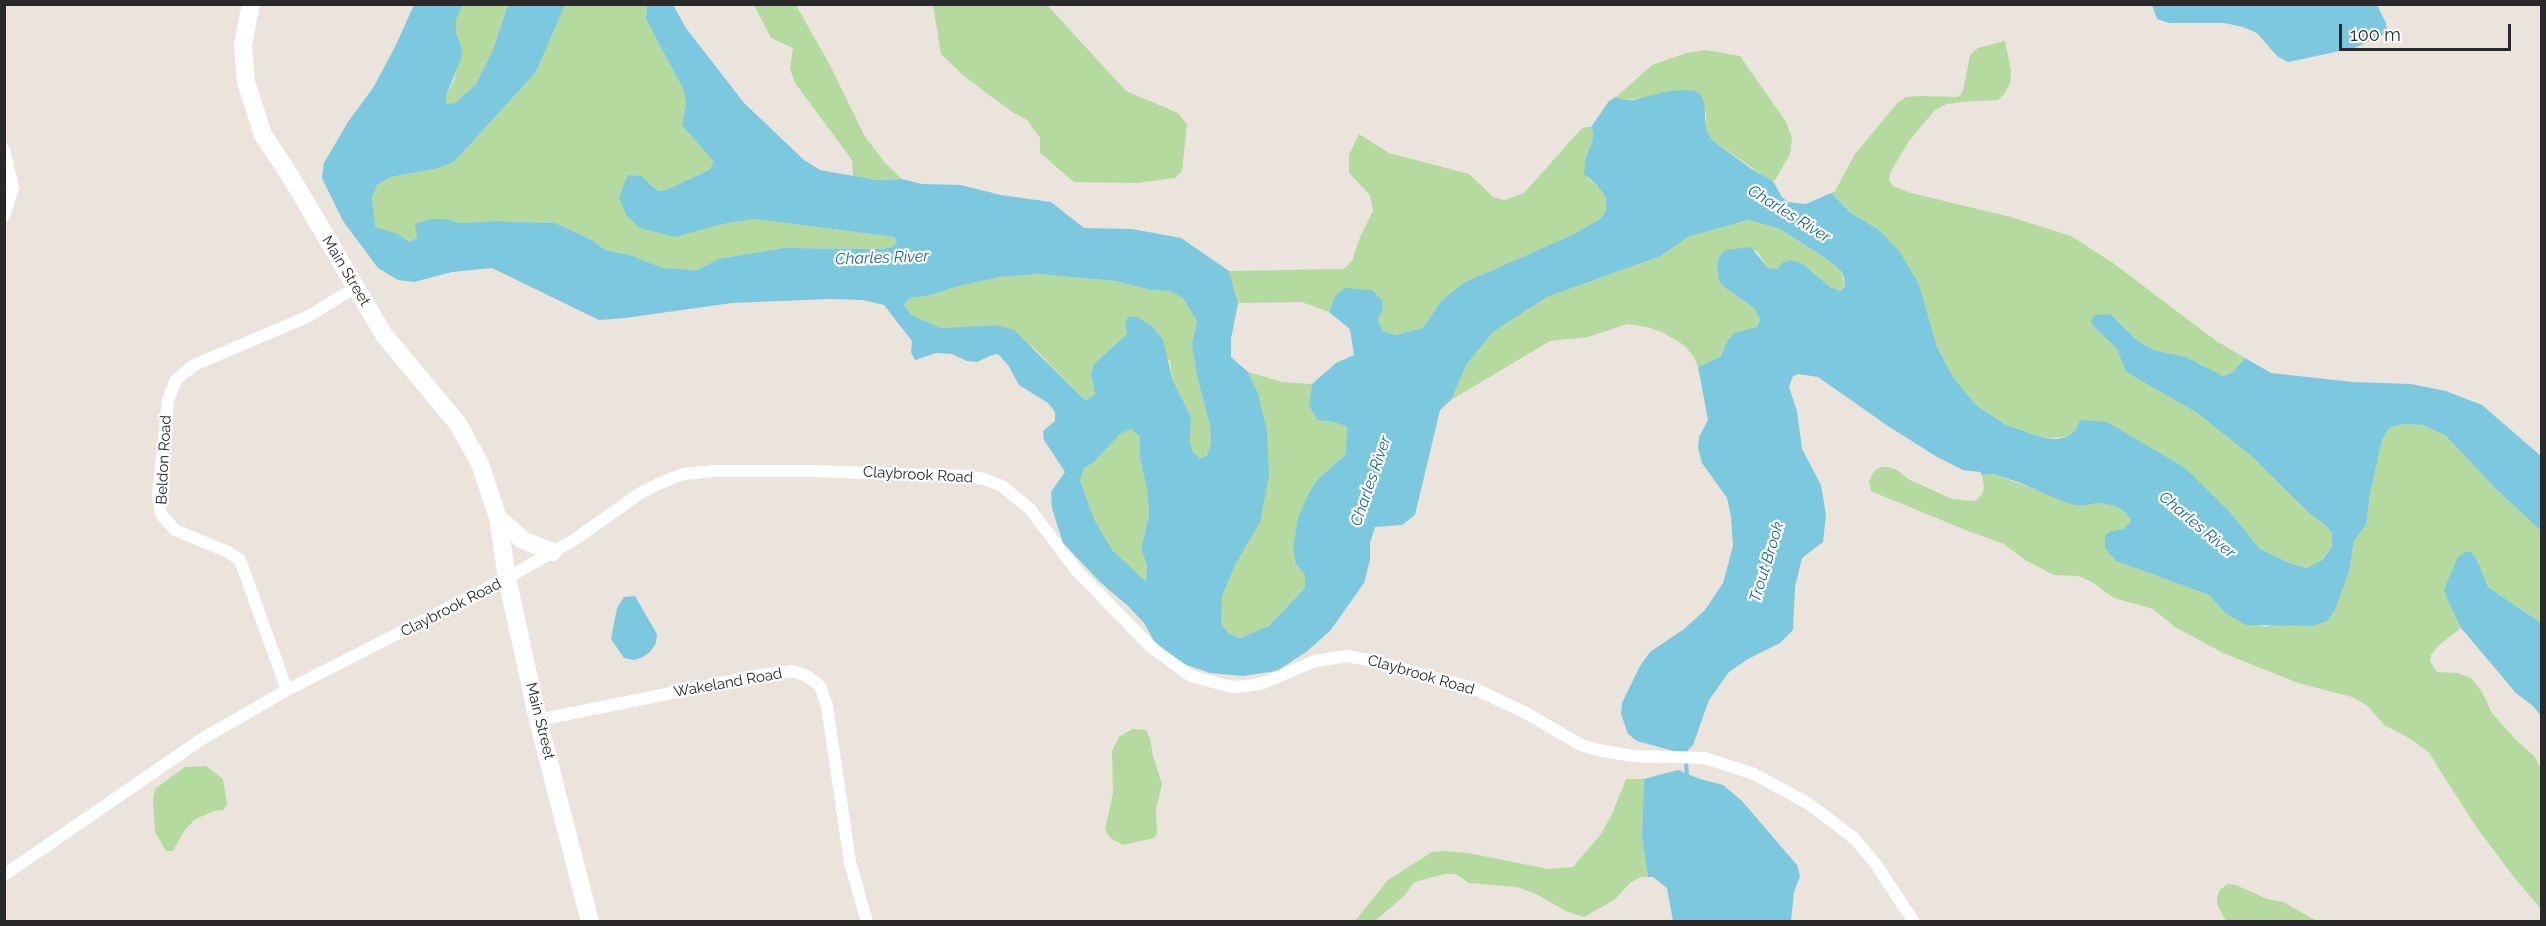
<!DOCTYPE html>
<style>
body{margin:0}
#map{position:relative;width:2546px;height:926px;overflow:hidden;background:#eae4dd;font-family:Raleway,sans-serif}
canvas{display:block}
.frame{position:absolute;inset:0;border:6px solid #292929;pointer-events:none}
.scale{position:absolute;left:2339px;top:24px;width:172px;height:27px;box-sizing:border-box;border:3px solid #292929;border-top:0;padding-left:8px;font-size:18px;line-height:21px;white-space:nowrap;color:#292929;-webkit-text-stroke:4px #fff;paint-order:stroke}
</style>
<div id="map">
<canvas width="2546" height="926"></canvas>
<div class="frame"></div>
<div class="scale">100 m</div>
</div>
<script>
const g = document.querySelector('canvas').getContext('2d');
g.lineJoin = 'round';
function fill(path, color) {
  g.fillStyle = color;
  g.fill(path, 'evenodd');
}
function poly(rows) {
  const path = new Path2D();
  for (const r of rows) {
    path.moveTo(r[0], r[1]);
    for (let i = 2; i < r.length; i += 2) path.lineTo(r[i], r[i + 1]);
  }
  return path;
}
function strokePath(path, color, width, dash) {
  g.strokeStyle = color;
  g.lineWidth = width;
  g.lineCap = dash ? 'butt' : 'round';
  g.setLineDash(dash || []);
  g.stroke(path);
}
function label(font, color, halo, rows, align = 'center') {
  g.font = font + ' Raleway,sans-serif';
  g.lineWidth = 4.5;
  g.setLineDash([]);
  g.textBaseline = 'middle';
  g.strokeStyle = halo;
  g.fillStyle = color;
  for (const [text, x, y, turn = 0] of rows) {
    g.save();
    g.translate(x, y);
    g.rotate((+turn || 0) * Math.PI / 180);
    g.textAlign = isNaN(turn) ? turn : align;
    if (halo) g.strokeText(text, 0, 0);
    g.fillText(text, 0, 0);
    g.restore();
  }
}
const green = poly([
 [463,5,508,5,493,50,476,84,455,103,446,104,446,96,454,80,462,49,456,32,456,18],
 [565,5,647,5,646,19,684,91,686,104,682,125,715,161,709,170,668,189,658,191,649,182,628,175,718,225,754,219,894,237,897,242,892,247,882,249,783,248,718,259,697,270,663,268,630,255,605,250,594,241,555,223,497,221,459,223,447,219,409,243,398,234,374,228,372,198,377,185,391,177,435,169,454,162,536,72],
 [754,5,796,5,831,67,864,135,885,163,902,179,877,180,853,177,852,160,795,83,790,69,793,48,771,38],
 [933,5,1047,5,1126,91,1178,113,1187,124,1182,171,1175,178,1137,183,1074,182,1040,153,1040,138,1027,120,1012,112,964,76,941,54],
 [2005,41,2011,71,2010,83,2005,93,1998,100,1962,102,1947,104,1935,110,1909,141,1891,171,1889,180,1893,186,1911,193,2011,217,2071,236,2113,263,2215,340,2245,358,2233,372,2223,376,2216,374,2201,364,2153,350,2137,340,2121,324,2093,326,2117,349,2126,372,2197,413,2250,455,2310,514,2325,525,2332,533,2332,547,2317,565,2307,568,2292,564,2260,549,2230,512,2075,431,2067,437,2044,438,2006,425,1976,405,1953,377,1937,347,1919,284,1879,230,1851,213,1831,193,1835,191,1855,154,1898,102,1906,97,1920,96,1958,97,1963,91,1970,55,1978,48],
 [1706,50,1740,56,1786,122,1792,138,1790,154,1775,180,1771,181,1712,140,1706,129,1706,113,1648,97,1625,100,1616,97,1652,65,1686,53],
 [1586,127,1591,127,1593,132,1592,144,1586,157,1588,179,1596,184,1606,197,1606,211,1600,219,1572,235,1463,283,1441,301,1423,328,1395,335,1383,331,1378,320,1383,309,1335,296,1329,312,1302,302,1238,303,1229,271,1344,269,1352,261,1360,237,1373,211,1370,195,1349,173,1349,155,1359,134,1389,153,1469,174,1493,197,1504,200,1524,193,1581,129],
 [1748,220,1780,229,1828,260,1841,271,1845,287,1840,291,1830,287,1803,264,1774,271,1768,268,1757,251,1725,250,1718,258,1717,267,1729,291,1754,308,1760,320,1757,327,1723,350,1720,357,1698,367,1694,357,1684,345,1662,332,1647,327,1627,324,1588,337,1550,341,1451,400,1467,364,1493,332,1547,297,1661,256,1688,237],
 [1038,274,1115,281,1151,290,1170,291,1184,298,1197,321,1194,333,1197,376,1210,426,1211,443,1207,457,1200,458,1193,452,1190,443,1191,417,1173,381,1170,361,1125,323,1127,334,1095,364,1091,375,1095,394,1086,401,1033,347,996,325,941,328,911,315,904,306,910,298,928,296,955,287,1000,277],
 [1248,372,1282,382,1312,384,1309,406,1317,420,1334,422,1347,427,1348,440,1346,454,1318,479,1310,491,1296,564,1305,575,1305,588,1269,626,1240,638,1228,633,1221,623,1221,608,1222,597,1236,563,1258,393],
 [2404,424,2422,425,2445,435,2496,489,2541,531,2541,623,2488,587,2476,557,2458,557,2447,599,2461,628,2438,646,2431,655,2430,661,2437,672,2457,673,2471,678,2482,692,2492,713,2514,738,2535,757,2542,771,2541,909,2513,876,2477,828,2429,753,2411,739,2384,725,2368,706,2352,697,2298,683,2223,653,2175,627,2153,609,2114,598,2092,582,2078,576,2054,575,2025,560,2004,544,1965,530,1871,491,1869,481,1875,470,1881,467,1888,467,1897,470,1908,479,1952,499,1971,501,1977,500,1982,494,1984,487,1982,475,1993,474,2082,506,2098,503,2116,506,2126,513,2131,521,2123,529,2112,531,2116,561,2209,595,2225,613,2265,627,2335,610,2349,572,2354,541,2366,525,2370,494,2382,440,2389,428],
 [1131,429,1140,437,1140,459,1147,489,1149,515,1141,549,1147,565,1146,583,1111,550,1094,519,1080,480,1084,468,1093,463,1120,434],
 [1132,729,1146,730,1150,739,1153,756,1162,784,1156,810,1157,834,1154,838,1123,845,1110,838,1105,830,1113,793,1112,751,1119,737],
 [206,766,223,779,227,804,223,810,214,811,194,820,184,831,173,851,166,851,155,832,153,800,155,789,185,767],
 [1626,779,1644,779,1642,838,1648,877,1642,877,1631,882,1614,900,1584,917,1566,911,1536,894,1517,887,1469,883,1456,874,1445,874,1414,882,1405,895,1375,921,1354,922,1388,880,1432,852,1445,851,1468,853,1548,869,1573,867,1601,834,1612,814],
 [2227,884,2236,885,2267,899,2283,902,2317,921,2226,921,2217,904,2217,897,2220,890]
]);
const water = poly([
 [414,5,463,5,456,19,456,32,462,49,461,59,446,96,446,104,455,103,476,84,493,50,508,5,565,5,536,72,454,162,435,169,391,177,377,185,372,198,375,227,398,234,409,242,417,238,415,224,431,219,447,219,459,223,497,221,555,223,594,241,605,250,630,255,663,268,697,270,718,259,783,248,882,249,892,247,897,242,894,237,754,219,718,225,675,237,640,228,626,215,619,197,628,175,641,176,658,191,668,189,709,170,714,162,682,125,686,104,684,91,646,19,647,5,673,5,686,28,744,103,804,160,820,170,876,180,902,179,922,184,961,185,1001,195,1051,202,1084,228,1132,229,1181,238,1229,271,1238,303,1231,339,1231,357,1248,372,1258,393,1267,431,1269,476,1260,522,1236,563,1222,597,1221,623,1228,633,1240,638,1269,626,1305,588,1305,575,1296,564,1293,548,1298,518,1310,491,1318,479,1346,454,1347,427,1334,422,1317,420,1309,406,1312,384,1336,363,1354,355,1350,329,1329,312,1335,296,1344,288,1372,290,1382,300,1383,309,1378,320,1383,331,1395,335,1423,328,1441,301,1463,283,1572,235,1600,219,1606,211,1606,197,1596,184,1584,174,1586,157,1592,143,1593,132,1591,127,1609,101,1616,97,1625,100,1633,100,1669,91,1687,90,1695,91,1701,95,1704,102,1706,129,1712,140,1750,168,1773,181,1782,197,1788,202,1806,204,1831,193,1851,213,1879,230,1899,251,1919,284,1937,347,1953,377,1976,405,2006,425,2044,438,2057,439,2067,437,2075,431,2080,420,2107,422,2185,468,2230,512,2260,549,2292,564,2307,568,2322,560,2332,547,2332,533,2325,525,2310,514,2250,455,2197,413,2126,372,2117,349,2093,326,2091,321,2095,315,2110,314,2137,340,2153,350,2186,357,2223,376,2233,372,2245,358,2271,373,2353,382,2411,384,2446,391,2482,405,2541,456,2541,531,2496,489,2445,435,2422,425,2404,424,2389,428,2382,440,2370,494,2366,525,2354,541,2349,572,2335,610,2327,621,2313,626,2246,625,2225,613,2209,595,2116,561,2105,548,2105,535,2112,531,2123,529,2131,521,2126,513,2116,506,2098,503,2082,506,2069,504,2018,482,1993,474,1982,475,1980,472,1963,470,1937,457,1888,426,1818,377,1798,374,1793,376,1789,387,1797,411,1802,449,1821,485,1826,515,1823,542,1802,558,1795,587,1793,630,1780,643,1748,659,1729,672,1709,700,1693,745,1687,751,1677,752,1637,741,1628,734,1621,714,1622,703,1640,666,1650,652,1684,629,1705,610,1723,583,1733,546,1731,516,1727,498,1702,463,1698,448,1699,437,1708,420,1698,367,1720,357,1728,340,1734,333,1757,327,1760,320,1754,308,1729,291,1719,281,1717,267,1718,258,1725,250,1751,247,1768,268,1778,269,1782,263,1791,260,1803,264,1830,287,1840,291,1845,287,1844,278,1841,271,1828,260,1780,229,1748,220,1688,237,1661,256,1547,297,1493,332,1467,364,1451,400,1440,410,1415,515,1402,525,1375,527,1370,543,1370,560,1364,583,1330,631,1306,652,1277,671,1243,676,1210,673,1178,662,1154,641,1144,623,1128,606,1100,582,1063,543,1052,508,1051,492,1065,472,1044,440,1043,431,1055,421,1055,412,1048,403,1019,385,1008,365,998,354,990,356,977,362,967,361,952,354,936,353,915,360,911,352,912,341,884,305,863,300,830,299,732,303,625,318,599,320,492,268,452,272,414,282,398,280,378,268,343,221,322,178,324,163,348,122,373,88,395,47],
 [1038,274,1115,281,1151,290,1170,291,1183,298,1197,321,1192,344,1197,376,1210,426,1211,443,1207,456,1200,458,1193,452,1190,443,1191,417,1173,381,1163,340,1152,326,1137,317,1128,317,1125,323,1127,334,1094,364,1091,375,1095,394,1086,401,1014,330,996,325,941,328,911,315,904,305,910,298,928,296,955,287,1000,277],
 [1131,429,1140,437,1140,459,1147,489,1149,515,1141,549,1147,565,1146,582,1112,550,1094,519,1080,480,1084,468,1093,463,1120,434],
 [2152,5,2377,5,2386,23,2387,33,2354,48,2288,62,2277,56,2257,33,2243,27,2224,23,2169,23,2157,19],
 [2465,552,2470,552,2476,557,2488,587,2541,623,2541,716,2533,706,2516,693,2461,628,2447,599,2444,590,2458,557],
 [635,596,657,634,656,643,650,652,643,657,634,660,624,658,611,639,617,608,624,597],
 [1678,770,1700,779,1723,785,1742,801,1797,865,1800,876,1794,892,1791,921,1673,921,1667,888,1653,877,1648,877,1642,838,1644,779]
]);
const stream = poly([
 [1685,746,1687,777]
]);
const street = poly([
 [4,149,13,188,4,216],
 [287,690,240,560,228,552,175,530,161,514,158,496,168,400,176,380,194,365,307,317,356,287],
 [538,720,761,675,793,671,807,676,820,686,827,706,850,862,867,922],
 [4,875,202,739,287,690,507,578,574,540,639,494,658,484,683,474,715,471,810,471,964,476,984,479,1002,486,1030,509,1076,570,1152,648,1191,676,1202,679,1232,687,1246,686,1263,683,1315,661,1347,656,1369,660,1473,688,1526,713,1581,745,1598,750,1633,756,1705,758,1754,774,1809,804,1854,838,1875,863,1914,922]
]);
const secondary = poly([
 [251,4,243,45,246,82,263,135,289,174,384,335,458,424,480,464,498,518,507,578,538,720,590,922],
 [498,518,523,540,553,552]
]);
const streetNames = [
 ["Main Street",346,271,59],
 ["Beldon Road",164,460,-87],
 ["Claybrook Road",918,475,3],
 ["Claybrook Road",451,608,-27],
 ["Claybrook Road",1421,675,16],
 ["Wakeland Road",728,683,-10],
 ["Main Street",540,721,76]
];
const waterNames = [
 ["Charles River",1789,214,32],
 ["Charles River",882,258,-2],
 ["Charles River",1371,481,-71],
 ["Charles River",2197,525,40],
 ["Trout Brook",1767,562,-73]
];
fill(green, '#b5daa0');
fill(water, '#7cc8df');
strokePath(stream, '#7cc8df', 4);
strokePath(street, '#fff', 12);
strokePath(secondary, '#fff', 18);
label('15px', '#292929', '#fff', streetNames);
label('italic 16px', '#1e6789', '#fff', waterNames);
</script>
